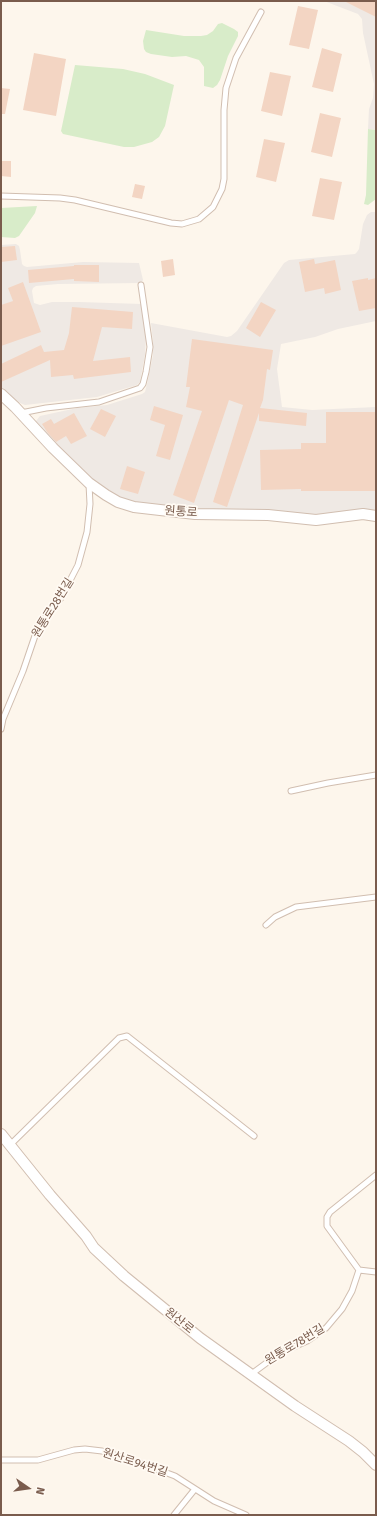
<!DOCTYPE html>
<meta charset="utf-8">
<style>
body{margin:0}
#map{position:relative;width:377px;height:1516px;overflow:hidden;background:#fdf6ec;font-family:"Fira Sans",sans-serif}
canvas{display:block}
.frame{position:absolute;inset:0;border:2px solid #7a5c4d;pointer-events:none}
.north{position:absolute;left:8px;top:1468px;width:40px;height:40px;-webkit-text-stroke:3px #fffaf3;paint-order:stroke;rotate:103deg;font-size:11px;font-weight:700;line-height:16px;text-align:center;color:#7a5c4d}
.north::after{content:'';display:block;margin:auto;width:14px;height:18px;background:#7a5c4d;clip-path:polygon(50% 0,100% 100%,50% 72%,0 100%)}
</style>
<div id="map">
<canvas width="377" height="1516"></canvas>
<div class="frame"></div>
<div class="north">N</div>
</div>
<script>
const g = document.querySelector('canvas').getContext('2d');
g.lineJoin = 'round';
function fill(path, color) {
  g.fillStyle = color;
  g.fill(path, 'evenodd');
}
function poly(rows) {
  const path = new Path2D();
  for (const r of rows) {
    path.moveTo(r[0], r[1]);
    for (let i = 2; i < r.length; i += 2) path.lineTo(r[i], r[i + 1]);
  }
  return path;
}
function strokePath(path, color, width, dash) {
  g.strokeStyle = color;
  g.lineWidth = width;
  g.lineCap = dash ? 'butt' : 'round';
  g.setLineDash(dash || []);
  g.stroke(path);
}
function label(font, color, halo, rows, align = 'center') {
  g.font = font + ' "Fira Sans","Noto Sans KR",sans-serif';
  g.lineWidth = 3.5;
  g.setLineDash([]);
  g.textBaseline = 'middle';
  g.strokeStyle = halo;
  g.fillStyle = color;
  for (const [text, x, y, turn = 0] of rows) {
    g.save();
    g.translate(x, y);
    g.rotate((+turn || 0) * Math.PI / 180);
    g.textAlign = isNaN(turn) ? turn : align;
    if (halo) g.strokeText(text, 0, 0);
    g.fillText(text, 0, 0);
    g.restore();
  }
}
const industrial = poly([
 [324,1,376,1,376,130,368,129,369,109,373,98,374,84,363,33,362,19,358,14],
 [371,212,376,212,376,321,338,329,315,337,281,344,277,369,282,407,312,410,376,407,376,512,307,515,184,509,133,502,118,497,98,484,81,470,36,424,36,421,40,416,77,408,107,405,142,394,145,392,147,384,153,355,153,342,151,323,227,337,231,336,237,331,284,263,289,260,355,254,357,252,359,249,363,224,367,215],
 [16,244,19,246,20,250,22,264,24,266,27,267,83,262,139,263,143,280,141,283,58,284,36,286,33,288,32,291,34,303,40,305,52,302,79,302,142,304,146,338,145,355,140,382,137,385,97,397,25,405,20,403,1,389,1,245]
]);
const green = poly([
 [222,23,234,29,238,32,238,36,228,56,220,80,217,85,213,88,204,86,204,67,199,60,186,56,172,57,151,54,146,52,144,49,143,41,146,30,184,36,201,36,207,35,213,31,218,24],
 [75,65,123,69,145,74,174,85,165,126,159,137,152,142,134,147,124,147,63,134,61,131],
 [368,129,376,130,376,199,368,205,364,204,366,195],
 [37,206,35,213,19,236,15,238,1,237,1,208]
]);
const building = poly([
 [344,1,376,1,376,17],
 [298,6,318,10,309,49,289,45],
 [322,48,342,54,333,92,312,87],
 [34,53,66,59,56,116,23,110],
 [270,72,291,76,282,116,261,111],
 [1,88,10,89,5,114,1,114],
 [320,113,341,118,332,157,311,152],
 [264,139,285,143,276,182,256,177],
 [1,161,11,161,11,177,1,176],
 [320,178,342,182,334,220,312,216],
 [135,184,145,186,142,199,132,197],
 [15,246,17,260,1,262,1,247],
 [173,259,175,275,163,277,161,261],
 [314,259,315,264,335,260,341,290,325,294,324,288,305,292,299,262],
 [74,265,99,265,99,282,74,281,74,279,29,283,28,270,74,266],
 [368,278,368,280,376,278,376,308,359,311,352,281],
 [23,282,41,332,1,346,1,305,13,301,8,288],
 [261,302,276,310,260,337,246,328],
 [72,307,133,312,132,329,102,327,93,361,130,357,131,372,74,379,73,375,51,377,50,360,1,382,1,364,41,345,44,352,64,350,69,333],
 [192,339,273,350,270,370,267,369,263,400,260,408,307,413,306,426,259,421,259,413,227,507,213,502,243,405,229,400,194,503,173,495,202,411,186,407,190,387,186,387],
 [154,406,183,415,170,460,156,456,165,425,150,420],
 [101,409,116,416,105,437,90,429],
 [326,412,376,412,376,491,301,491,301,489,261,490,260,450,301,449,301,443,326,443],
 [74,413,87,436,71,444,66,436,56,442,47,432,42,424,51,419,54,424],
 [127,466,145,472,138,494,120,489]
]);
const service = poly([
 [1,196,60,198,75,200,171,223,182,224,199,219,213,207,222,189,224,179,224,110,226,88,236,58,261,12],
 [21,413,46,408,99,402,140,388,143,384,146,372,150,347,141,285],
 [1,729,3,719,23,671,38,627,61,598,78,565,87,532,90,504,89,484],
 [291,791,328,783,376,775],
 [266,925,275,917,296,907,376,897],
 [10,1145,119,1038,127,1036,254,1136],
 [359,1270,327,1226,327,1217,330,1212,376,1175],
 [250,1375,280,1353,307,1341,326,1328,342,1309,352,1291,359,1270,376,1272],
 [1,1460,38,1460,74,1450,85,1449,102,1451,140,1463,175,1476,214,1501,246,1515],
 [174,1515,195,1489]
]);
const minor = poly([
 [1,394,15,407,53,448,89,483,106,495,118,502,134,507,195,514,268,515,316,520,363,514,376,516],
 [1,1134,50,1195,86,1236,94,1248,124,1276,200,1338,295,1406,349,1441,363,1452,376,1465]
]);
const streetNames = [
 ["원통로",181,512,4],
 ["원통로28번길",53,608,-58],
 ["원산로",179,1321,39],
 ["원통로78번길",295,1345,-31],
 ["원산로94번길",135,1463,18]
];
fill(industrial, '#efe9e4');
fill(green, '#d8ecc9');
fill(building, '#f3d5c3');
strokePath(service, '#d1beb0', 7);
strokePath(minor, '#d1beb0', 12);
strokePath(service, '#fff', 5);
strokePath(minor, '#fff', 10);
label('12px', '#7a5c4d', '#fffaf3', streetNames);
</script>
